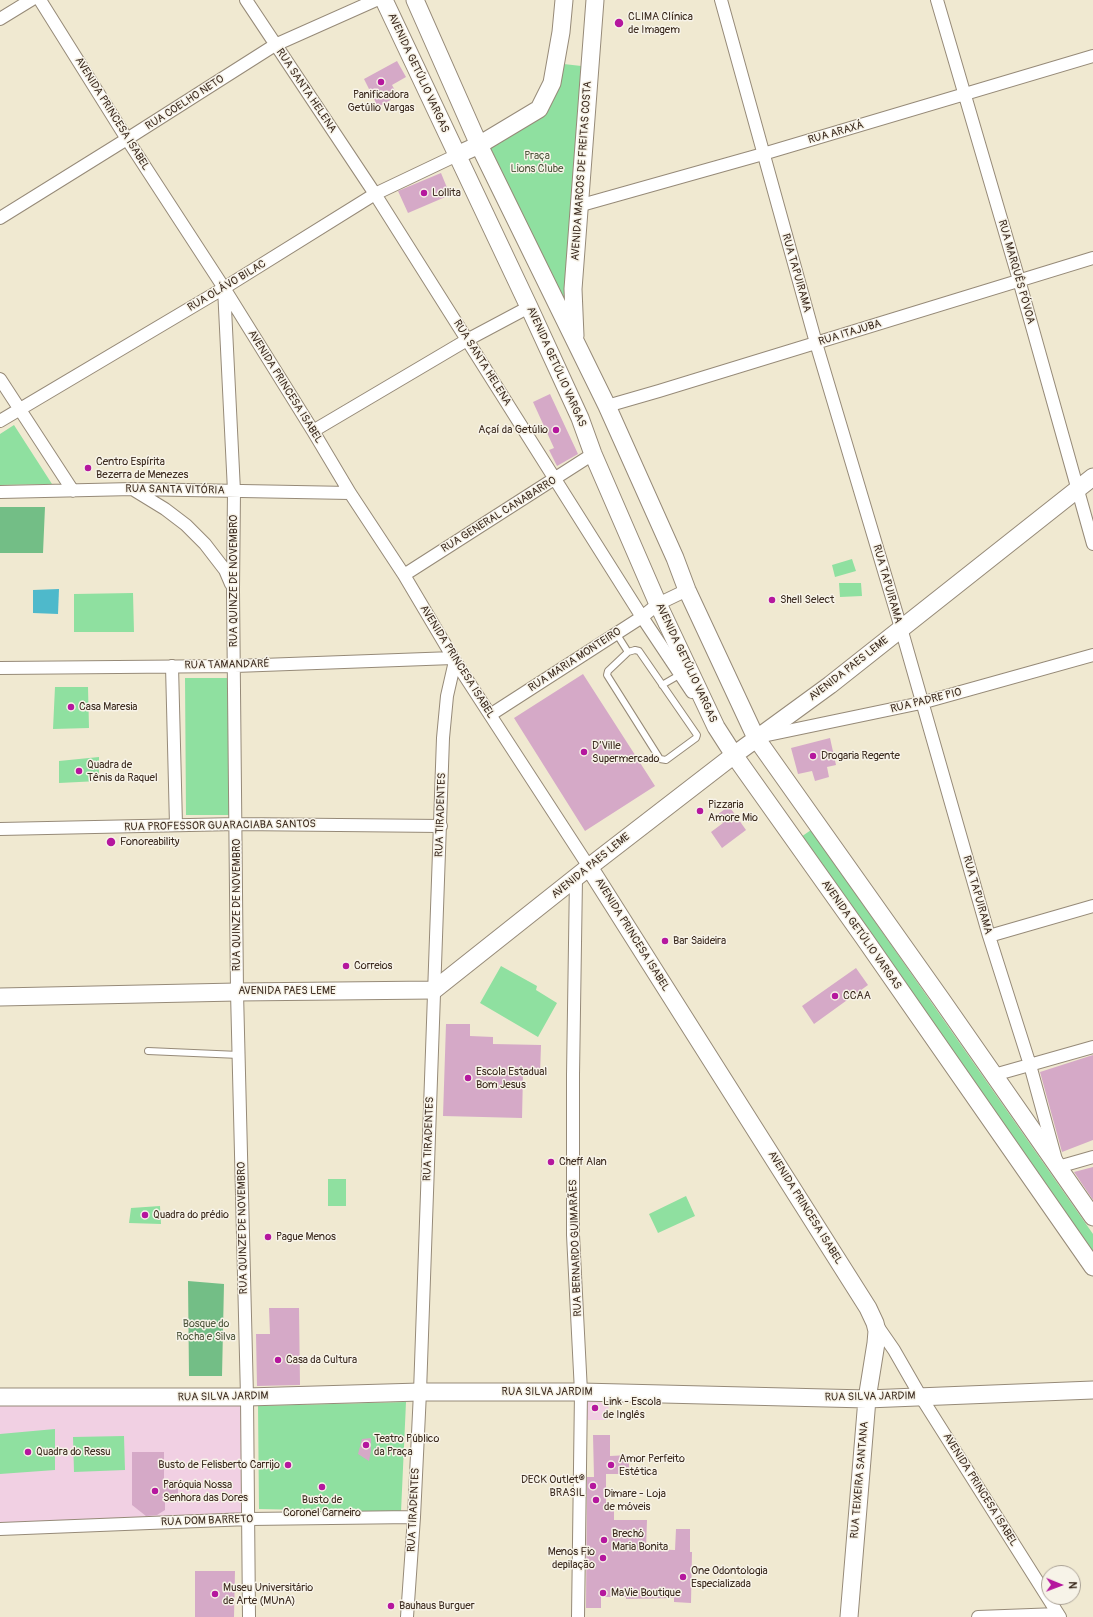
<!DOCTYPE html>
<meta charset="utf-8">
<style>
body{margin:0}
#map{position:relative;width:1093px;height:1617px;overflow:hidden;background:#f0e9d1;font-family:Pangolin,sans-serif}
canvas{display:block}
.north{position:absolute;left:1041px;top:1565px;width:40px;height:40px;box-sizing:border-box;background:#f7f3e8;border:1px solid #aca397;border-radius:50%;rotate:91deg;font-size:11px;font-weight:700;line-height:16px;text-align:center;color:#3b2a1e}
.north::after{content:'';display:block;margin:auto;width:14px;height:18px;background:#b5179e;clip-path:polygon(50% 0,100% 100%,50% 72%,0 100%)}
</style>
<div id="map">
<canvas width="1093" height="1617"></canvas>
<div class="north">N</div>
</div>
<script>
const g = document.querySelector('canvas').getContext('2d');
g.lineJoin = 'round';
function fill(path, color) {
  g.fillStyle = color;
  g.fill(path, 'evenodd');
}
function poly(rows) {
  const path = new Path2D();
  for (const r of rows) {
    path.moveTo(r[0], r[1]);
    for (let i = 2; i < r.length; i += 2) path.lineTo(r[i], r[i + 1]);
  }
  return path;
}
function strokePath(path, color, width, dash) {
  g.strokeStyle = color;
  g.lineWidth = width;
  g.lineCap = dash ? 'butt' : 'round';
  g.setLineDash(dash || []);
  g.stroke(path);
}
function label(font, color, halo, rows, align = 'center') {
  g.font = font + ' Pangolin,sans-serif';
  g.lineWidth = 3;
  g.setLineDash([]);
  g.textBaseline = 'middle';
  g.strokeStyle = halo;
  g.fillStyle = color;
  for (const [text, x, y, turn = 0] of rows) {
    g.save();
    g.translate(x, y);
    g.rotate((+turn || 0) * Math.PI / 180);
    g.textAlign = isNaN(turn) ? turn : align;
    if (halo) g.strokeText(text, 0, 0);
    g.fillText(text, 0, 0);
    g.restore();
  }
}
const built = poly([
 [582,1396,601,1396,601,1403,609,1403,607,1420,582,1420],
 [241,1401,244,1516,0,1524,0,1402]
]);
const green = poly([
 [555,63,590,67,575,342,479,145,539,109],
 [14,425,52,484,0,485,0,434],
 [852,559,856,571,835,577,832,565],
 [839,583,861,583,862,596,840,597],
 [133,593,134,632,74,632,74,594],
 [185,678,229,678,230,815,186,815],
 [55,687,88,687,89,728,53,729],
 [99,757,99,781,59,783,59,761],
 [811,830,1093,1234,1093,1258,801,837],
 [501,966,537,986,536,990,557,1003,538,1037,480,1003],
 [328,1179,346,1179,346,1206,328,1206],
 [686,1196,695,1216,658,1233,649,1214],
 [160,1206,161,1224,129,1223,131,1208],
 [406,1402,401,1512,259,1509,258,1406],
 [55,1429,55,1470,0,1474,0,1434],
 [124,1436,125,1470,74,1472,73,1437]
]);
const forest = poly([
 [0,507,45,507,43,553,0,553],
 [188,1281,224,1284,222,1376,189,1376]
]);
const water = poly([
 [59,589,58,614,33,613,33,590]
]);
const building = poly([
 [397,61,406,77,392,85,398,96,378,107,364,79],
 [441,173,450,195,408,213,398,191],
 [550,394,578,454,557,466,549,450,554,448,533,402],
 [583,674,655,786,585,831,514,718],
 [830,738,836,765,827,767,829,777,815,781,812,771,798,774,791,748],
 [729,806,746,830,722,848,711,832,723,823,717,815],
 [856,968,868,985,814,1024,802,1006],
 [446,1024,470,1024,470,1036,493,1037,493,1044,541,1045,540,1075,523,1075,522,1118,443,1116],
 [1093,1055,1093,1140,1062,1152,1040,1072],
 [1093,1167,1093,1200,1074,1172],
 [269,1308,299,1308,300,1385,257,1386,256,1334,270,1334],
 [593,1435,610,1435,610,1456,629,1455,629,1474,606,1474,606,1509,614,1509,614,1520,647,1520,646,1549,675,1550,676,1529,690,1529,690,1552,692,1552,691,1603,674,1602,674,1598,626,1599,626,1597,601,1597,601,1608,586,1608,587,1477,594,1477],
 [371,1438,371,1450,369,1461,358,1454,362,1439],
 [132,1452,164,1452,164,1480,178,1480,178,1502,165,1502,165,1510,157,1515,146,1516,132,1505],
 [195,1571,235,1571,234,1617,195,1617]
]);
const lane = poly([
 [616,633,628,652],
 [635,650,639,651,697,735,696,738,666,760,660,759,607,675,608,671,628,652,635,650],
 [662,685,681,674],
 [148,1051,239,1055]
]);
const street = poly([
 [40,0,127,139,224,288,313,431,350,493,404,575,455,661,589,867],
 [246,0,375,194,642,617,692,692],
 [721,0,816,343,901,628,989,936,1030,1065,1058,1167,1093,1157],
 [937,0,1019,280,1093,544],
 [0,19,31,0],
 [578,206,763,154,1093,56],
 [0,218,127,139,275,45,376,0],
 [224,288,234,491,233,590,237,992,247,1397,249,1617],
 [0,379,73,491],
 [607,406,659,391,1093,258],
 [0,421,224,288,375,194,457,155],
 [313,431,467,340,529,307],
 [134,490,165,509,186,525,205,544,225,570,231,584],
 [0,492,133,489,350,493],
 [404,575,593,454],
 [172,666,176,825],
 [0,668,235,666,453,658],
 [490,715,642,617,658,604,687,590],
 [763,736,921,703,1093,655],
 [0,829,237,824,441,826],
 [576,878,573,1075,573,1235,581,1392,578,1617],
 [989,936,1093,906],
 [994,1075,1093,1047],
 [876,1324,894,1350,921,1397,1060,1617],
 [0,1529,249,1519,414,1517],
 [407,1617,414,1517,420,1392,443,738,447,696,455,661],
 [978,1617,1058,1614]
]);
const secondary = poly([
 [384,0,529,307,580,418,593,454,658,604,716,727,734,755,864,938,1093,1267],
 [415,0,479,145,607,406,675,558,687,590,756,738,941,999,1093,1217],
 [457,155,479,145,539,109,552,83,561,32,564,0],
 [575,336,573,289,595,0],
 [589,867,868,1308,875,1323,877,1331,876,1343,867,1399,849,1617],
 [0,997,237,992,434,990,589,867,734,755,830,685,1093,477],
 [0,1397,247,1397,420,1392,581,1392,867,1399,1093,1390]
]);
const markers = [
 [619,23,5,"#b5179e"],
 [381,82,4,"#b5179e"],
 [424,193,4,"#b5179e"],
 [556,430,4,"#b5179e"],
 [88,468,4,"#b5179e"],
 [772,600,4,"#b5179e"],
 [71,707,4,"#b5179e"],
 [584,752,4,"#b5179e"],
 [813,756,4,"#b5179e"],
 [79,771,4,"#b5179e"],
 [700,811,4,"#b5179e"],
 [111,842,5,"#b5179e"],
 [665,941,4,"#b5179e"],
 [346,966,4,"#b5179e"],
 [835,996,4,"#b5179e"],
 [468,1078,4,"#b5179e"],
 [551,1162,4,"#b5179e"],
 [145,1215,4,"#b5179e"],
 [268,1237,4,"#b5179e"],
 [278,1360,4,"#b5179e"],
 [595,1408,4,"#b5179e"],
 [366,1445,4,"#b5179e"],
 [28,1452,4,"#b5179e"],
 [288,1465,4,"#b5179e"],
 [611,1465,4,"#b5179e"],
 [593,1486,4,"#b5179e"],
 [322,1487,4,"#b5179e"],
 [155,1491,4,"#b5179e"],
 [596,1500,4,"#b5179e"],
 [604,1540,4,"#b5179e"],
 [603,1558,4,"#b5179e"],
 [683,1577,4,"#b5179e"],
 [603,1593,4,"#b5179e"],
 [215,1594,4,"#b5179e"],
 [391,1606,4,"#b5179e"]
];
const poiNames = [
 ["CLIMA Clínica",628,17],
 ["de Imagem",628,30],
 ["Panificadora",381,95,"center"],
 ["Getúlio Vargas",381,108,"center"],
 ["Lollita",432,193],
 ["Açaí da Getúlio",548,430,"right"],
 ["Centro Espírita",96,462],
 ["Bezerra de Menezes",96,475],
 ["Shell Select",780,600],
 ["Casa Maresia",79,707],
 ["D’Ville",592,746],
 ["Supermercado",592,759],
 ["Drogaria Regente",821,756],
 ["Quadra de",87,765],
 ["Tênis da Raquel",87,778],
 ["Pizzaria",708,805],
 ["Amore Mio",708,818],
 ["Fonoreability",120,842],
 ["Bar Saideira",673,941],
 ["Correios",354,966],
 ["CCAA",843,996],
 ["Escola Estadual",476,1072],
 ["Bom Jesus",476,1085],
 ["Cheff Alan",559,1162],
 ["Quadra do prédio",153,1215],
 ["Pague Menos",276,1237],
 ["Casa da Cultura",286,1360],
 ["Link - Escola",603,1402],
 ["de Inglês",603,1415],
 ["Teatro Público",374,1439],
 ["da Praça",374,1452],
 ["Quadra do Ressu",36,1452],
 ["Amor Perfeito",619,1459],
 ["Estética",619,1472],
 ["Busto de Felisberto Carrijo",280,1465,"right"],
 ["DECK Outlet®",585,1480,"right"],
 ["BRASIL",585,1493,"right"],
 ["Paróquia Nossa",163,1485],
 ["Senhora das Dores",163,1498],
 ["Dimare - Loja",604,1494],
 ["de móveis",604,1507],
 ["Busto de",322,1500,"center"],
 ["Coronel Carneiro",322,1513,"center"],
 ["Brechó",612,1534],
 ["Maria Bonita",612,1547],
 ["Menos Fio",595,1552,"right"],
 ["depilação",595,1565,"right"],
 ["One Odontologia",691,1571],
 ["Especializada",691,1584],
 ["Museu Universitário",223,1588],
 ["de Arte (MUnA)",223,1601],
 ["MaVie Boutique",611,1593],
 ["Bauhaus Burguer",399,1606]
];
const streetNames = [
 ["AVENIDA GETÚLIO VARGAS",418,73,65],
 ["RUA SANTA HELENA",306,91,56],
 ["RUA COELHO NETO",185,103,-33],
 ["AVENIDA PRINCESA ISABEL",112,114,58],
 ["RUA ARAXÁ",836,133,-16],
 ["AVENIDA MARCOS DE FREITAS COSTA",582,171,-86],
 ["RUA MARQUÊS PÓVOA",1016,272,74],
 ["RUA TAPUIRAMA",796,273,74],
 ["RUA OLÁVO BILAC",227,286,-31],
 ["RUA ITAJUBA",850,333,-17],
 ["RUA SANTA HELENA",482,363,58],
 ["AVENIDA GETÚLIO VARGAS",556,367,66],
 ["AVENIDA PRINCESA ISABEL",285,387,58],
 ["RUA SANTA VITÓRIA",175,490,1],
 ["RUA GENERAL CANABARRO",499,515,-32],
 ["RUA QUINZE DE NOVEMBRO",234,581,-90],
 ["RUA TAPUIRAMA",887,584,74],
 ["RUA MARIA MONTEIRO",575,660,-33],
 ["AVENIDA PRINCESA ISABEL",457,662,58],
 ["AVENIDA GETÚLIO VARGAS",686,663,65],
 ["RUA TAMANDARÉ",227,665,-1],
 ["AVENIDA PAES LEME",849,669,-38],
 ["RUA PADRE PIO",926,701,-14],
 ["RUA TIRADENTES",441,815,-88],
 ["RUA PROFESSOR GUARACIABA SANTOS",220,826,-1],
 ["AVENIDA PAES LEME",591,866,-39],
 ["RUA TAPUIRAMA",977,895,74],
 ["RUA QUINZE DE NOVEMBRO",237,905,-90],
 ["AVENIDA PRINCESA ISABEL",632,935,58],
 ["AVENIDA GETÚLIO VARGAS",861,935,55],
 ["AVENIDA PAES LEME",287,991],
 ["RUA TIRADENTES",429,1139,-88],
 ["AVENIDA PRINCESA ISABEL",805,1208,58],
 ["RUA QUINZE DE NOVEMBRO",243,1228,-91],
 ["RUA BERNARDO GUIMARÃES",576,1248,-92],
 ["RUA SILVA JARDIM",547,1392],
 ["RUA SILVA JARDIM",223,1397,-1],
 ["RUA SILVA JARDIM",870,1397,-1],
 ["RUA TEIXEIRA SANTANA",860,1480,-85],
 ["AVENIDA PRINCESA ISABEL",980,1490,58],
 ["RUA TIRADENTES",414,1510,-87],
 ["RUA DOM BARRETO",207,1521,-2]
];
const parkNames = [
 ["Praça",537,156],
 ["Lions Clube",537,169],
 ["Bosque do",206,1324],
 ["Rocha e Silva",206,1337]
];
fill(built, '#f1d0e3');
fill(green, '#8fe0a0');
fill(forest, '#73be86');
fill(water, '#4eb9cb');
fill(building, '#d5a9c7');
strokePath(lane, '#968a78', 8);
strokePath(street, '#968a78', 14);
strokePath(secondary, '#968a78', 19);
strokePath(lane, '#fff', 6);
strokePath(street, '#fff', 12);
strokePath(secondary, '#fff', 17);
for (const [x, y, r, color] of markers) {
  const dot = new Path2D();
  dot.arc(x, y, r, 0, 2 * Math.PI);
  g.fillStyle = color;
  g.fill(dot);
  strokePath(dot, '#f7f3e8', 1.5);
}
label('11px', '#3b2a1e', '#f7f3e8', poiNames, 'left');
label('11px', '#3b2a1e', '#f7f3e8', streetNames);
label('11px', '#50583e', '#f7f3e8', parkNames);
</script>
